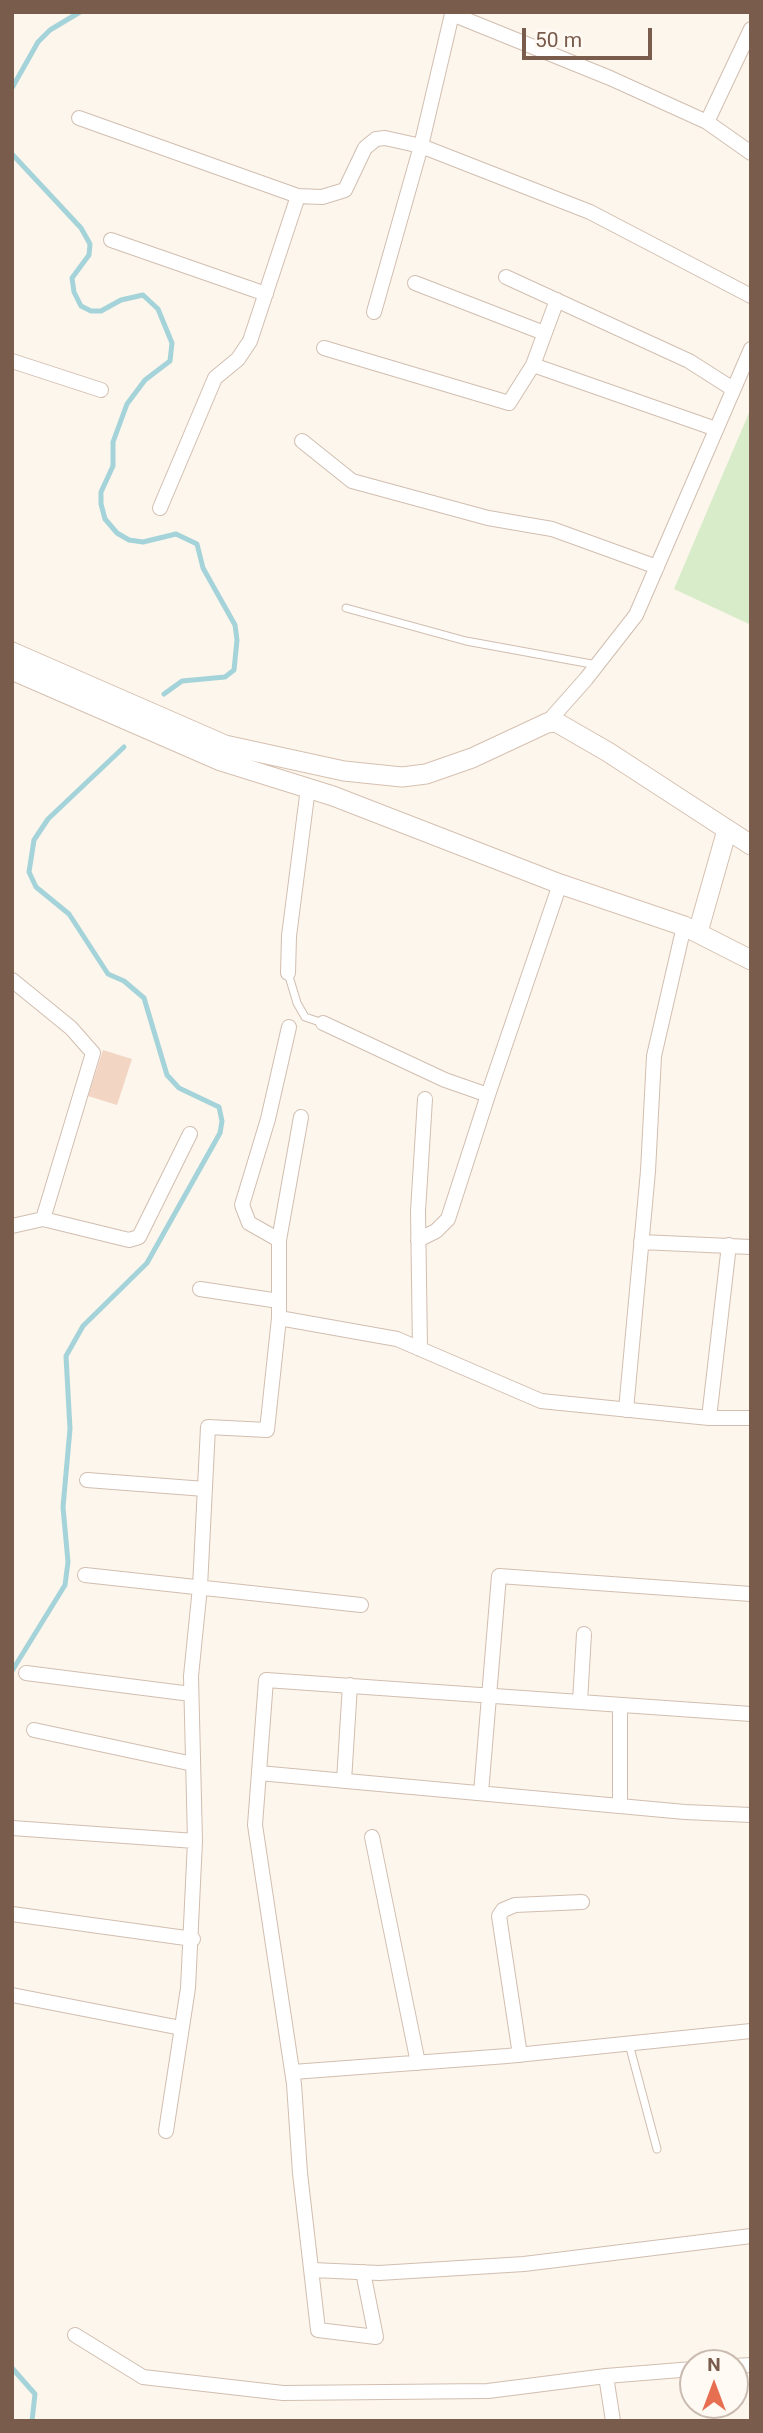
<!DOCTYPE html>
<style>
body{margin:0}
#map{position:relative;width:763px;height:2433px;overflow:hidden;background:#fdf6ec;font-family:Roboto,sans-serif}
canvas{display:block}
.frame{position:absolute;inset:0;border:14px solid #7a5c4d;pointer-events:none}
.north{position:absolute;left:679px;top:2349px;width:70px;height:70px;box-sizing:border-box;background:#fffaf3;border:2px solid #cabbb1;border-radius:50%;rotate:0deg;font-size:19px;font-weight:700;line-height:28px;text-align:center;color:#7a5c4d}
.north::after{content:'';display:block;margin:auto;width:24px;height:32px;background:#e76f51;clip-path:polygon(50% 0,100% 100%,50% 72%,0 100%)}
.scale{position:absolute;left:522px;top:28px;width:130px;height:32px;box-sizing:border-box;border:4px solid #7a5c4d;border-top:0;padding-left:9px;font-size:21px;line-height:24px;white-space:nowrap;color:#7a5c4d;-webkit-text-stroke:5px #fffaf3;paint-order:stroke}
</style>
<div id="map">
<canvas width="763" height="2433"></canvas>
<div class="frame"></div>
<div class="north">N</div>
<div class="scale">50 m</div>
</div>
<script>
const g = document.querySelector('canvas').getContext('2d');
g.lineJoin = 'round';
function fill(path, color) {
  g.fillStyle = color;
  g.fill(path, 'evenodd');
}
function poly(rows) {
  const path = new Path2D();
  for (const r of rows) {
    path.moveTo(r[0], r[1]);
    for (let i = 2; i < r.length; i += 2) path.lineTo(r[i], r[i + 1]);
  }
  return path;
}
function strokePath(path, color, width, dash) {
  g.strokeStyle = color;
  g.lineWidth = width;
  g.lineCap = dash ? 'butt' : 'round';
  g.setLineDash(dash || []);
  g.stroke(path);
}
const green = poly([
 [751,408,751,625,674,589]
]);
const stream = poly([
 [12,88,38,42,50,30,80,12],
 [12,154,81,228,90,244,89,255,72,278,74,292,81,306,91,311,101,311,121,300,143,295,158,309,172,343,170,361,145,380,127,404,113,442,113,466,101,492,101,504,105,519,117,533,129,540,143,542,176,534,197,544,203,568,235,625,237,640,234,670,225,677,182,681,164,694],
 [12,1671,65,1585,68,1562,63,1507,70,1429,66,1356,83,1326,147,1263,220,1133,222,1121,219,1107,179,1088,167,1075,144,998,124,981,108,974,69,914,36,887,29,872,34,840,48,819,124,747],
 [12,2368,35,2394,32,2421]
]);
const building = poly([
 [103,1050,132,1059,117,1105,88,1096]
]);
const lane = poly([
 [346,608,466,641,597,665],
 [288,973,297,1003,305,1017,323,1023],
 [629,2044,657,2149]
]);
const street = poly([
 [79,118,298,196,322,197,345,190,365,148,376,139,385,138,421,146,374,312],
 [707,122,751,29],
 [751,153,707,122,610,78,452,14,421,146,590,212,751,296],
 [111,240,266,294],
 [506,277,689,361,733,389],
 [415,283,544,333],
 [324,348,509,403,533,365,716,429],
 [12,361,101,390],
 [533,365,557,300],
 [302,441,352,481,488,518,552,529,657,567],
 [160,508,215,378,238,359,250,341,298,196],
 [547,723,586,679,636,615,751,349],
 [288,973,289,936,308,788],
 [12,980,71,1028,93,1053,43,1219],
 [323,1023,445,1080,488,1095,560,884],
 [12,1226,43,1219,129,1240,139,1237,190,1134],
 [279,1240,249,1223,242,1205,268,1119,289,1027],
 [418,1240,436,1231,448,1219,488,1095],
 [641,1242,751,1247],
 [200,1289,279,1301],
 [279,1318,279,1240,301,1117],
 [420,1349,418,1211,425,1099],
 [626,1410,648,1171,654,1056,684,926],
 [709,1418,729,1245],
 [87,1480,205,1489],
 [85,1575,361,1605],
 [26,1673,191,1694],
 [580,1702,584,1634],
 [620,1705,620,1806],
 [34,1730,193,1764],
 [259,1773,685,1812,751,1815],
 [344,1781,350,1685],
 [481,1793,499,1576,751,1594],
 [12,1828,195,1841,191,1676,200,1587,208,1427,267,1430,279,1318,397,1339,541,1401,709,1418,751,1418],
 [372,1837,418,2063],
 [12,1914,193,1939],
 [12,1995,181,2028],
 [520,2055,499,1916,503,1910,515,1905,582,1902],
 [293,2072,507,2056,751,2031],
 [166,2131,188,1988,195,1841],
 [313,2270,379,2273,524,2264,751,2236],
 [363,2272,376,2337,318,2330,300,2173,294,2084,255,1825,266,1680,751,1714],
 [75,2335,143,2377,283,2393,488,2391,606,2376,613,2421],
 [735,2366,751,2365],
 [606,2376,693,2369]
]);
const secondary = poly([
 [12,652,225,745,344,771,402,777,426,774,472,758,547,723,556,722,608,752,751,845],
 [12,670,221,761,333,796,560,884,684,926,751,960],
 [698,932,727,830]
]);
fill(green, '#d8ecc9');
strokePath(stream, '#a5d3da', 5);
fill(building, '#f3d5c3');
strokePath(lane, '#d1beb0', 9);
strokePath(street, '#d1beb0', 16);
strokePath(secondary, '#d6c0b0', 21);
strokePath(lane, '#fff', 7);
strokePath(street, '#fff', 14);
strokePath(secondary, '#fff', 19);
</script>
